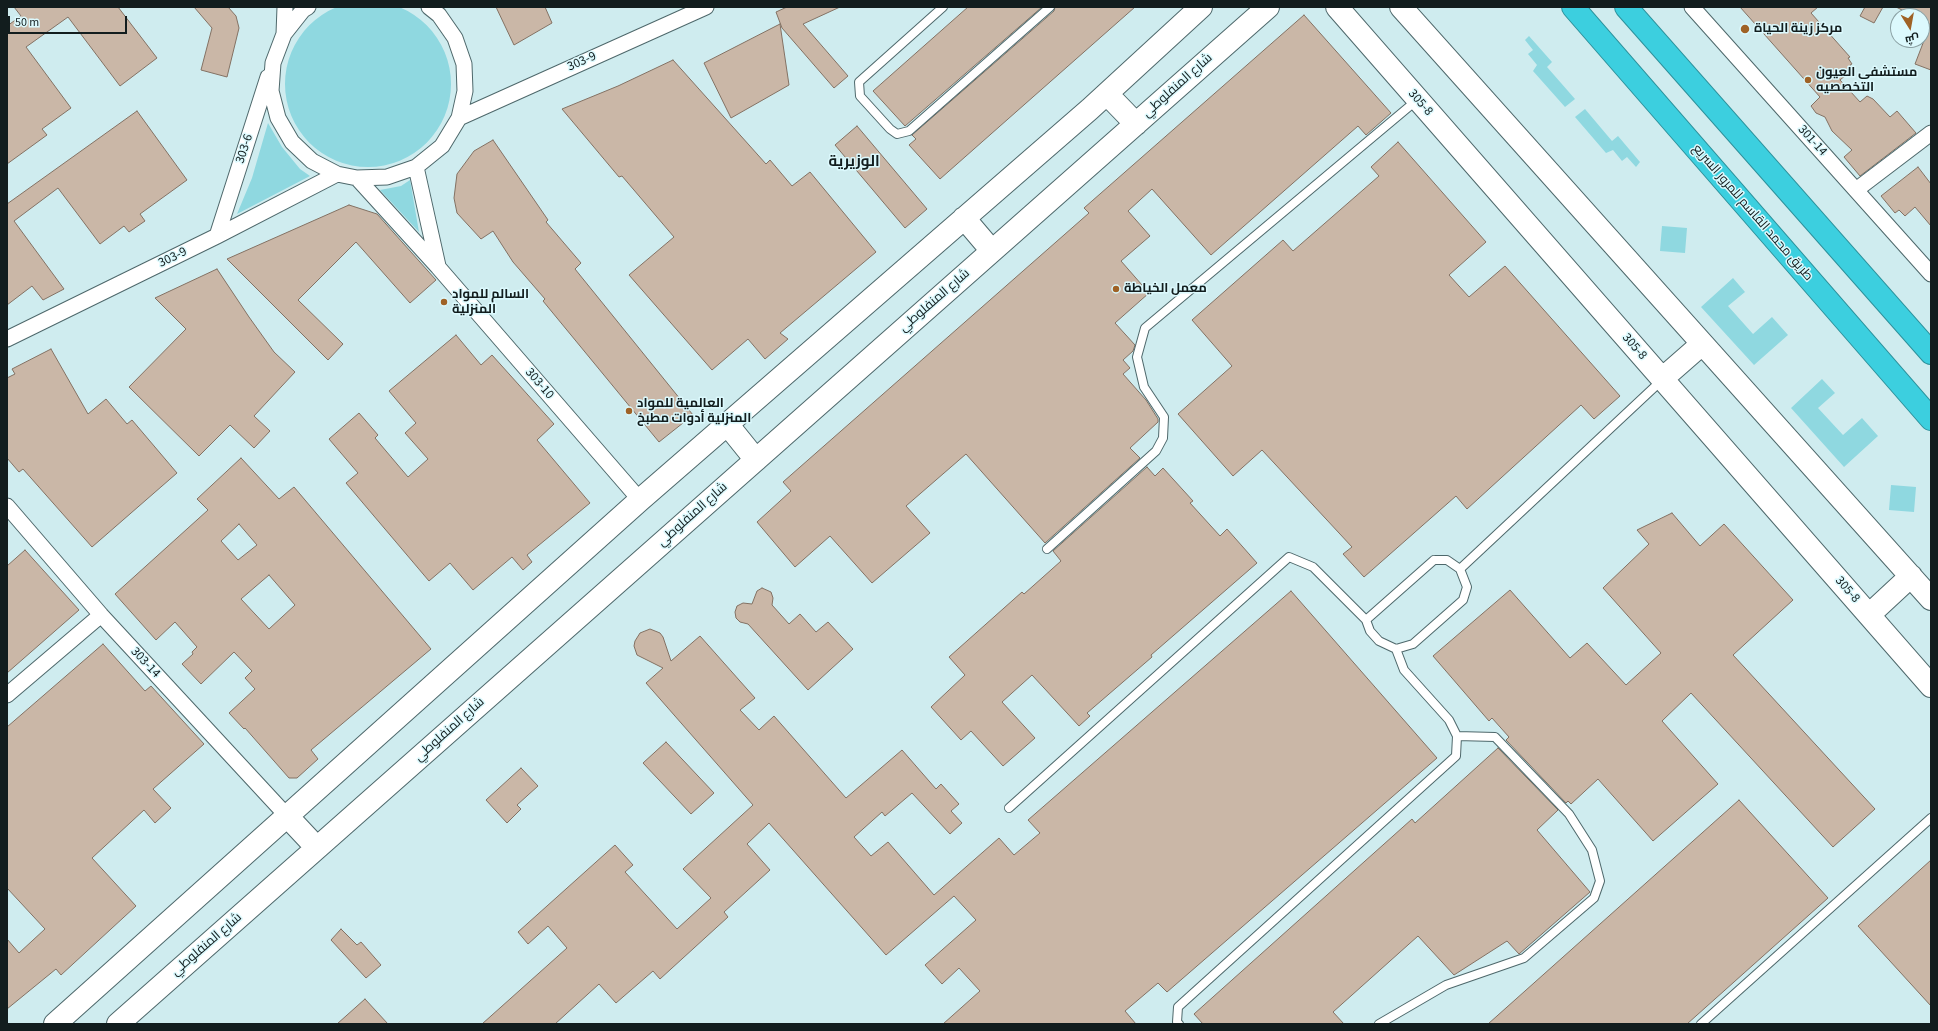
<!DOCTYPE html>
<meta charset="utf-8">
<style>
body{margin:0}
#map{position:relative;width:1938px;height:1031px;overflow:hidden;background:#cfecef;font-family:"Source Sans 3",Cairo,sans-serif}
canvas{display:block}
.frame{position:absolute;inset:0;border:8px solid #121d1e;pointer-events:none}
.north{position:absolute;left:1890px;top:8px;width:40px;height:40px;box-sizing:border-box;background:#dcf9fd;border:1px solid #8ba1a4;border-radius:50%;rotate:169deg;font-size:11px;font-weight:700;line-height:16px;text-align:center;color:#121d1e}
.north::after{content:'';display:block;margin:auto;width:14px;height:18px;background:#9f6226;clip-path:polygon(50% 0,100% 100%,50% 72%,0 100%)}
.scale{position:absolute;left:8px;top:16px;width:119px;height:18px;box-sizing:border-box;border:2px solid #121d1e;border-top:0;padding-left:5px;font-size:12px;line-height:14px;white-space:nowrap;color:#121d1e;-webkit-text-stroke:3px #dcf9fd;paint-order:stroke}
</style>
<div id="map">
<canvas width="1938" height="1031"></canvas>
<div class="frame"></div>
<div class="north">ش</div>
<div class="scale">50 m</div>
</div>
<script>
const g = document.querySelector('canvas').getContext('2d');
g.lineJoin = 'round';
function fill(path, color) {
  g.fillStyle = color;
  g.fill(path, 'evenodd');
}
function poly(rows) {
  const path = new Path2D();
  for (const r of rows) {
    if (r.length === 3) {
      path.moveTo(r[0] + r[2], r[1]);
      path.arc(r[0], r[1], r[2], 0, 2 * Math.PI);
      continue;
    }
    path.moveTo(r[0], r[1]);
    for (let i = 2; i < r.length; i += 2) path.lineTo(r[i], r[i + 1]);
  }
  return path;
}
function strokePath(path, color, width, dash) {
  g.strokeStyle = color;
  g.lineWidth = width;
  g.lineCap = dash ? 'butt' : 'round';
  g.setLineDash(dash || []);
  g.stroke(path);
}
function label(font, color, halo, rows, align = 'center') {
  g.font = font + ' "Source Sans 3",Cairo,sans-serif';
  g.lineWidth = 3;
  g.setLineDash([]);
  g.textBaseline = 'middle';
  g.strokeStyle = halo;
  g.fillStyle = color;
  for (const [text, x, y, turn = 0] of rows) {
    g.save();
    g.translate(x, y);
    g.rotate((+turn || 0) * Math.PI / 180);
    g.textAlign = isNaN(turn) ? turn : align;
    if (halo) g.strokeText(text, 0, 0);
    g.fillText(text, 0, 0);
    g.restore();
  }
}
const green = poly([
 [368,84,83],
 [1529,36,1552,62,1547,67,1575,99,1565,107,1533,71,1537,65,1528,54,1533,50,1525,40],
 [1585,109,1612,141,1618,136,1640,162,1636,167,1627,157,1622,161,1613,150,1606,153,1575,117],
 [268,123,282,147,300,169,310,176,237,214,252,178],
 [410,180,419,232,380,190,401,186],
 [1662,226,1687,228,1685,253,1660,251],
 [1733,278,1745,292,1728,306,1753,334,1772,317,1788,335,1754,365,1701,307],
 [1822,379,1835,393,1818,408,1843,435,1862,418,1878,436,1844,467,1791,408],
 [1891,485,1916,487,1914,512,1889,510]
]);
const building = poly([
 [14,7,118,7,157,58,120,86,68,17,26,47,71,108,42,129,47,135,7,164,7,26,21,16,14,7],
 [194,7,228,7,236,16,239,28,227,77,201,70,212,28,194,7],
 [496,7,545,7,552,23,514,45,496,7],
 [787,7,840,7,803,24,848,76,834,88,782,28,776,12,787,7],
 [968,7,1042,7,905,126,873,91,968,7],
 [1055,7,1135,7,940,179,909,145,916,139,912,135,1054,11,1055,7],
 [1740,7,1818,7,1811,13,1850,57,1848,58,1852,64,1850,65,1853,69,1840,80,1860,102,1867,96,1873,99,1890,117,1897,111,1916,133,1860,176,1844,157,1852,150,1832,131,1825,117,1816,113,1811,106,1820,97,1740,7],
 [1865,7,1883,7,1874,23,1860,16,1865,7],
 [1896,7,1931,7,1931,25,1922,20,1922,16,1914,16,1896,7],
 [1304,15,1391,113,1366,135,1358,126,1211,255,1152,189,1128,211,1150,236,1121,261,1149,293,1115,323,1135,345,1133,351,1123,360,1130,368,1123,374,1146,400,1158,419,1158,422,1130,448,1140,458,1045,543,966,454,906,506,930,533,872,583,830,536,795,567,757,522,791,491,783,482,1089,213,1084,208,1304,15],
 [780,24,789,85,731,118,704,63,780,24],
 [1930,25,1931,25,1931,70,1915,64,1930,25],
 [673,60,766,164,770,160,792,186,810,172,876,252,780,333,788,339,765,359,748,339,712,370,629,275,674,237,622,176,619,177,562,109,618,86,673,60],
 [137,111,187,180,140,214,145,221,129,232,124,226,100,244,58,188,14,221,64,289,43,300,32,286,7,305,7,204,137,111],
 [857,126,927,209,905,228,835,145,857,126],
 [493,140,548,220,546,222,581,263,575,269,693,415,659,442,543,301,545,299,513,262,493,231,481,239,457,213,454,198,457,174,474,151,493,140],
 [1398,142,1486,242,1449,275,1469,297,1505,266,1620,396,1594,419,1581,405,1467,509,1456,496,1364,577,1343,554,1352,547,1262,450,1233,476,1178,414,1232,366,1192,320,1283,240,1293,251,1379,176,1371,167,1398,142],
 [1918,167,1931,184,1931,226,1915,207,1905,216,1899,210,1895,213,1881,196,1918,167],
 [349,205,377,214,436,280,410,303,356,242,298,300,343,344,328,360,227,259,349,205],
 [217,269,249,317,274,352,295,372,254,416,270,431,254,448,230,425,199,456,129,387,186,329,155,298,217,269],
 [456,335,481,365,492,355,554,424,537,440,590,503,527,555,532,562,523,570,512,557,473,590,450,563,429,581,346,483,358,473,329,439,359,413,378,435,375,438,408,477,428,459,405,433,416,423,389,391,456,335],
 [51,349,88,414,106,399,127,424,132,420,177,473,92,547,23,469,19,472,7,458,7,378,15,374,12,369,51,349],
 [241,458,279,499,294,487,431,649,311,750,318,759,297,778,289,778,245,728,244,729,229,713,255,689,245,678,252,671,234,652,201,684,182,664,193,654,192,652,197,647,175,622,156,640,115,594,208,510,197,499,241,458],
 [239,524,257,545,238,560,221,541,239,524],
 [269,575,295,605,269,629,241,599,269,575],
 [1147,467,1155,476,1163,468,1193,501,1190,503,1220,536,1227,529,1257,563,1151,655,1152,657,1087,713,1090,716,1079,726,1032,675,1002,702,1035,738,1003,766,971,731,961,740,931,707,965,675,949,657,1022,592,1024,594,1061,561,1053,551,1147,467],
 [1672,513,1700,546,1724,524,1793,600,1733,655,1875,809,1833,847,1691,693,1662,721,1718,784,1653,841,1598,779,1571,804,1568,801,1566,803,1506,740,1509,737,1492,718,1489,721,1433,656,1510,590,1570,658,1587,643,1626,685,1661,653,1603,588,1649,544,1637,530,1672,513],
 [25,550,79,610,7,673,7,566,25,550],
 [762,588,771,592,773,598,772,605,789,624,800,614,816,632,828,622,853,649,808,690,748,624,740,622,736,618,735,612,737,606,743,603,752,604,757,591,762,588],
 [1291,591,1437,758,1167,992,1158,983,1125,1011,1136,1024,943,1024,980,991,959,968,942,984,925,965,976,920,954,896,886,955,769,823,747,844,770,870,724,912,728,917,660,979,653,971,616,1003,599,984,555,1024,482,1024,567,948,548,926,528,944,518,932,615,845,633,865,625,872,677,929,711,898,683,869,753,805,646,683,663,668,637,655,634,646,635,641,640,633,650,629,660,633,663,637,671,661,700,636,755,698,740,710,759,730,774,716,846,798,902,750,936,789,941,784,959,804,951,811,962,823,950,834,912,793,885,816,882,812,854,837,871,856,888,842,934,895,999,838,1014,855,1040,833,1028,820,1291,591],
 [103,644,145,691,151,686,204,744,153,789,171,808,155,823,144,810,92,858,136,906,61,975,56,969,7,1009,7,939,19,953,45,929,7,888,7,727,103,644],
 [666,742,714,793,691,814,643,763,666,742],
 [1498,748,1558,810,1537,830,1590,892,1519,954,1507,941,1454,975,1418,936,1333,1012,1344,1024,1203,1024,1194,1014,1412,819,1415,823,1498,748],
 [521,768,538,786,517,805,521,809,507,823,486,800,521,768],
 [1739,800,1828,898,1687,1024,1488,1024,1739,800],
 [1931,860,1931,1006,1858,926,1931,860],
 [341,929,357,945,361,942,381,965,366,978,331,940,341,929],
 [365,999,388,1024,337,1024,365,999]
]);
const lane = poly([
 [943,7,859,82,860,96,890,129,897,134,909,131,1050,7],
 [1047,549,1156,451,1163,438,1164,417,1144,387,1137,357,1145,328,1417,100],
 [1434,560,1447,560,1460,569,1467,587,1463,600,1413,644,1396,649,1379,641,1370,631,1366,620,1434,560],
 [1460,569,1662,380],
 [1009,808,1289,557,1313,567,1366,620],
 [1179,1024,1177,1022,1178,1007,1456,756,1457,736,1449,720,1404,670,1396,649],
 [1379,1024,1446,985,1524,958,1594,898,1600,881,1592,850,1569,814,1495,737,1457,736],
 [1701,1024,1931,818]
]);
const street = poly([
 [308,7,303,10,284,34,273,63,271,91,278,118,292,142,312,161,337,174,357,178,387,177,416,167,442,146,459,118,465,91,464,64,455,38,439,15,429,7],
 [1692,7,1931,274],
 [284,34,285,7],
 [459,118,706,7],
 [416,167,438,266],
 [357,178,438,267,640,500],
 [1856,190,1931,133],
 [217,236,268,77],
 [7,339,217,236,337,174],
 [7,506,101,615,287,816],
 [7,695,101,615]
]);
const secondary = poly([
 [1337,7,1931,686],
 [1401,7,1931,599],
 [1107,94,1136,124],
 [964,218,992,251],
 [1662,379,1702,344],
 [727,424,756,460],
 [1869,615,1911,576],
 [287,816,317,848],
 [55,1024,640,500,1090,109,1201,7],
 [118,1024,1268,7]
]);
const highway = poly([
 [1573,7,1931,419],
 [1626,7,1931,353]
]);
const markers = [
 [1745,29,5,"#9f6226"],
 [1808,80,4,"#9f6226"],
 [1116,289,4,"#9f6226"],
 [444,302,4,"#9f6226"],
 [629,411,4,"#9f6226"]
];
const poiNames = [
 ["مركز زينة الحياة",1754,29],
 ["مستشفى العيون",1816,73],
 ["التخصصيه",1816,88],
 ["معمل الخياطة",1124,289],
 ["السالم للمواد",452,295],
 ["المنزلية",452,310],
 ["العالمية للمواد",637,404],
 ["المنزلية أدوات مطبخ",637,419]
];
const streetNames = [
 ["303-9",582,62,-24],
 ["شارع المنفلوطي",1178,86,-42],
 ["305-8",1420,103,49],
 ["301-14",1812,141,48],
 ["303-6",245,149,-72],
 ["طريق محمد القاسم للمرور السريع",1752,213,49],
 ["303-9",173,258,-26],
 ["شارع المنفلوطي",935,301,-41],
 ["305-8",1634,347,49],
 ["303-10",539,384,49],
 ["شارع المنفلوطي",693,515,-42],
 ["305-8",1847,590,49],
 ["303-14",145,663,47],
 ["شارع المنفلوطي",450,730,-42],
 ["شارع المنفلوطي",207,945,-41]
];
const quarterNames = [
 ["الوزيرية",854,163]
];
fill(green, '#8fd8e0');
fill(building, '#cab7a7');
strokePath(building, '#837163', 1);
strokePath(lane, '#4e686b', 10);
strokePath(street, '#4e686b', 17);
strokePath(secondary, '#4e686b', 24);
strokePath(highway, '#2d919b', 24);
strokePath(lane, '#fff', 8);
strokePath(street, '#fff', 15);
strokePath(secondary, '#fff', 22);
strokePath(highway, '#3ccfdf', 22);
for (const [x, y, r, color] of markers) {
  const dot = new Path2D();
  dot.arc(x, y, r, 0, 2 * Math.PI);
  g.fillStyle = color;
  g.fill(dot);
  strokePath(dot, '#dcf9fd', 1.5);
}
label('bold 13px', '#121d1e', '#dcf9fd', poiNames, 'left');
label('13px', '#121d1e', '#dcf9fd', streetNames);
label('bold 15px', '#121d1e', '#dcf9fd', quarterNames);
</script>
